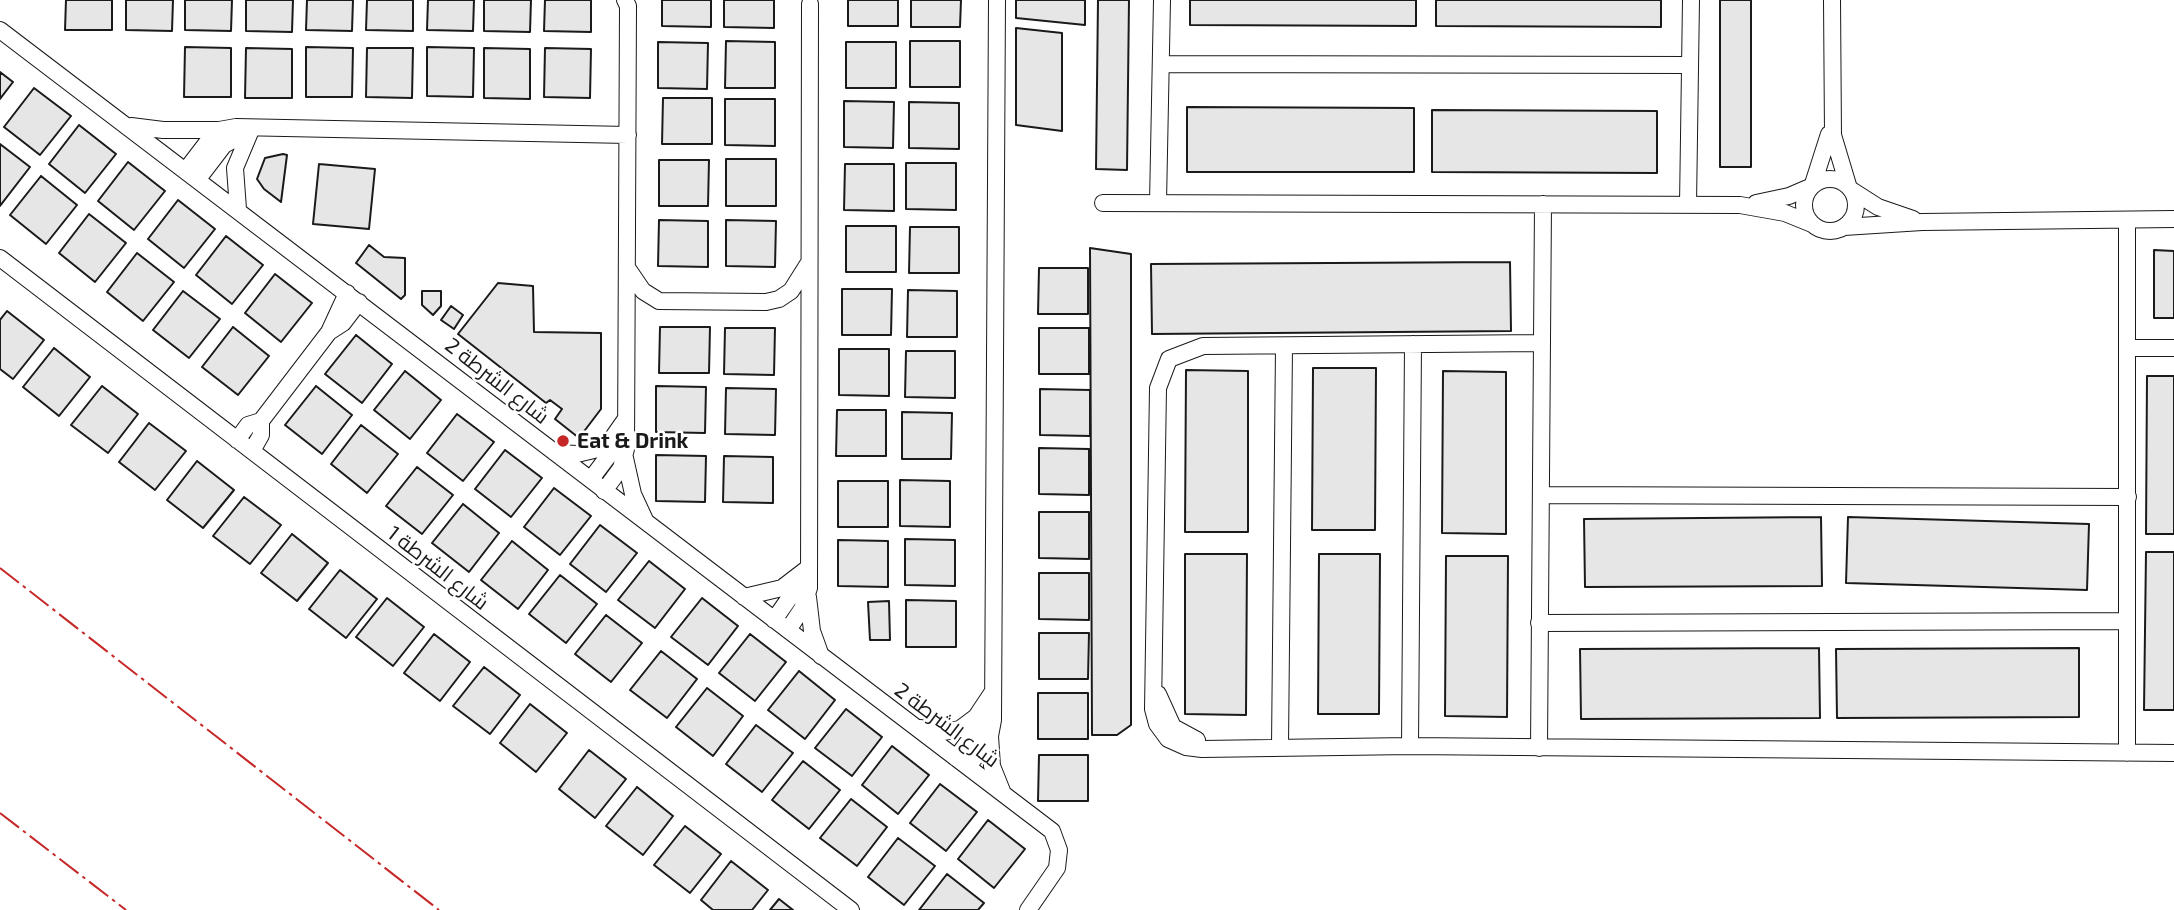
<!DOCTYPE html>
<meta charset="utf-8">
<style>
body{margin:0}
canvas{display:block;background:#fff}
</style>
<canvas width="2174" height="910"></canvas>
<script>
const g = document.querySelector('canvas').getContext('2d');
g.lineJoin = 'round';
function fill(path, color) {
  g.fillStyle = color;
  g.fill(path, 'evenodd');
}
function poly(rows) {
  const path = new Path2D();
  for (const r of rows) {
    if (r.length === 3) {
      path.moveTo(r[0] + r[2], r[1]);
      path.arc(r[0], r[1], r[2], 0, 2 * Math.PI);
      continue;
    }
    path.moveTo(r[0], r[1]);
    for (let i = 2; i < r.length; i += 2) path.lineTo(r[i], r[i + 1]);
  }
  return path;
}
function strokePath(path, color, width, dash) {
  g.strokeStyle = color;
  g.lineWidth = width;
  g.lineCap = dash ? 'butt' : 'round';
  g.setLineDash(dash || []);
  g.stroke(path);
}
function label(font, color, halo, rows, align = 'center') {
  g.font = font + ' "Exo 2",Cairo,sans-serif';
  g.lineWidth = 5;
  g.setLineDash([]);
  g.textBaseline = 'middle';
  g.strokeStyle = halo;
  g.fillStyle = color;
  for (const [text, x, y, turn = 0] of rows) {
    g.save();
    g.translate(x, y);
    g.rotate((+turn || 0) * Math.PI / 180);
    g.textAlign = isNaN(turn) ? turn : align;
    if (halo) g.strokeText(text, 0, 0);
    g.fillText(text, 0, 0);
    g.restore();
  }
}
const building = poly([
 [66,0,112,0,112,30,65,30,66,0],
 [126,0,173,0,172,31,126,30,126,0],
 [185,0,232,0,231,31,185,30,185,0],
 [246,0,293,0,292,32,246,31,246,0],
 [307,0,353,0,352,31,306,30,307,0],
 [367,0,413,0,413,31,366,30,367,0],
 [428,0,474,0,473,31,427,30,428,0],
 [484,0,531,0,530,32,484,31,484,0],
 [545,0,591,0,591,32,544,31,545,0],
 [662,0,711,0,711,27,662,26,662,0],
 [724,0,774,0,774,28,724,27,724,0],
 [848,0,898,0,898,26,848,26,848,0],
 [911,0,961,0,960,27,911,27,911,0],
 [1016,0,1085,0,1085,25,1016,18,1016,0],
 [1098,0,1129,0,1127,170,1096,169,1098,0],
 [1190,0,1416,0,1416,26,1190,25,1190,0],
 [1436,0,1661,0,1661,27,1436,26,1436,0],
 [1720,0,1751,0,1751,167,1720,167,1720,0],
 [1016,28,1062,33,1062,131,1016,125,1016,28],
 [726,41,775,42,775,88,725,88,726,41],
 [910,41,960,41,960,87,910,87,910,41],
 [658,42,708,43,707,89,658,88,658,42],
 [846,42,896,42,896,88,846,88,846,42],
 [185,47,231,48,231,97,184,97,185,47],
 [306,47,353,48,352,97,306,97,306,47],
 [427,47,474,48,473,97,427,96,427,47],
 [246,48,292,49,292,98,245,98,246,48],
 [367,48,413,48,412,98,366,97,367,48],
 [484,48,530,49,530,99,484,98,484,48],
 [545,48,591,49,590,98,544,97,545,48],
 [0,72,13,82,0,99,0,72],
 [34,88,71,116,40,155,4,127,34,88],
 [663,98,712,98,712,144,662,144,663,98],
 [725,99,775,99,775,146,725,145,725,99],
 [844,101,894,102,893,148,844,147,844,101],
 [909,102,959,103,959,149,909,148,909,102],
 [1187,107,1414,108,1414,172,1187,172,1187,107],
 [1432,110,1657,111,1657,173,1432,172,1432,110],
 [79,125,116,154,85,193,49,164,79,125],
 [0,144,30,167,0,206,0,144],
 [283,154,287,155,281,202,264,189,257,179,265,158,283,154],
 [726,159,776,159,776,206,726,206,726,159],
 [659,160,709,160,708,206,659,206,659,160],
 [128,162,165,191,134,230,98,201,128,162],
 [906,163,956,163,956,210,906,209,906,163],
 [319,164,375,169,369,229,313,224,319,164],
 [845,164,894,164,894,211,844,210,845,164],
 [41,176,77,205,46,244,10,215,41,176],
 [178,200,215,229,184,268,148,239,178,200],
 [89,214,126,243,95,282,59,253,89,214],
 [659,220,708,221,708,267,658,266,659,220],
 [726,220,776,221,775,267,726,266,726,220],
 [846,226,896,226,896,272,846,272,846,226],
 [910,227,959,227,959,273,909,273,910,227],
 [226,236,263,265,232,304,196,275,226,236],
 [369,245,384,257,405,258,405,295,401,299,356,263,369,245],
 [1090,248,1131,254,1131,725,1117,735,1092,735,1090,248],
 [2154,250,2174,251,2174,318,2154,318,2154,250],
 [137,253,174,282,143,321,107,292,137,253],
 [1510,262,1511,331,1152,334,1151,264,1510,262],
 [1039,268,1088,268,1088,314,1038,314,1039,268],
 [275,274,312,303,281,342,245,313,275,274],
 [498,283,533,286,534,332,601,333,601,409,579,438,555,419,562,409,550,400,546,403,458,334,498,283],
 [842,289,892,289,891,335,842,335,842,289],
 [908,290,957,291,957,337,907,337,908,290],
 [183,291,220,319,189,358,153,330,183,291],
 [422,291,441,291,441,306,433,315,422,305,422,291],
 [451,306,463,315,454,329,441,320,451,306],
 [7,311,44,340,13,379,0,369,0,320,7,311],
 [233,327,269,356,238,395,202,367,233,327],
 [660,327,710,327,709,373,659,373,660,327],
 [725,328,775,328,774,375,724,374,725,328],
 [1039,328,1089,328,1089,374,1039,374,1039,328],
 [356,335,392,364,362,403,325,374,356,335],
 [54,348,90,377,59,416,23,387,54,348],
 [839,349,889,349,889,396,839,395,839,349],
 [906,351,955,351,955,398,905,397,906,351],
 [1313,368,1376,368,1375,530,1312,530,1313,368],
 [1186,370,1248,371,1248,532,1185,532,1186,370],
 [405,371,441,400,410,439,374,410,405,371],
 [1443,371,1506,372,1506,534,1442,533,1443,371],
 [2147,376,2174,376,2174,534,2146,534,2147,376],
 [102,386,138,414,108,453,71,425,102,386],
 [316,386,352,415,322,454,285,425,316,386],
 [656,386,706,387,705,433,656,432,656,386],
 [726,388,776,389,775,435,725,434,726,388],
 [1040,389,1090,390,1090,436,1040,435,1040,389],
 [837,410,886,410,886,456,836,456,837,410],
 [902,412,952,413,951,459,902,459,902,412],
 [457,414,494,442,463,481,427,453,457,414],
 [149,423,186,451,155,490,119,462,149,423],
 [361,425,398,454,367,493,331,464,361,425],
 [1039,448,1089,449,1089,495,1039,494,1039,448],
 [505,450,542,478,511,517,475,489,505,450],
 [656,455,706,456,705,502,656,501,656,455],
 [724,456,773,457,773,503,723,502,724,456],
 [197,461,234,490,203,528,167,500,197,461],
 [417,467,453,495,422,534,386,506,417,467],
 [900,480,950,481,950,527,900,526,900,480],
 [838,481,888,481,888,527,838,527,838,481],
 [554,488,591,516,560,555,524,527,554,488],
 [244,497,281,525,250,564,213,536,244,497],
 [463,504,499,533,469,572,432,543,463,504],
 [1039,512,1089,512,1089,559,1039,558,1039,512],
 [1821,517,1822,586,1585,587,1584,519,1821,517],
 [1848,517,2089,524,2087,590,1846,583,1848,517],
 [600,525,637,553,606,592,570,564,600,525],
 [292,534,328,563,297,601,261,573,292,534],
 [905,539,955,540,955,586,905,585,905,539],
 [838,540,888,541,888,587,838,586,838,540],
 [512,541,548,570,518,609,481,580,512,541],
 [2146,552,2174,552,2174,710,2144,710,2146,552],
 [1185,554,1247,554,1246,715,1185,714,1185,554],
 [1319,554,1380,554,1379,714,1318,714,1319,554],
 [1446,556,1508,556,1507,717,1445,716,1446,556],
 [649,561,685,589,655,628,618,600,649,561],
 [340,570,377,599,346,638,309,609,340,570],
 [1039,573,1089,573,1089,620,1039,619,1039,573],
 [560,575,597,604,566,643,529,614,560,575],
 [387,598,424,627,393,666,356,637,387,598],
 [702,598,738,626,708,665,671,637,702,598],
 [906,600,956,601,956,647,906,647,906,600],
 [889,601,890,640,870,640,868,602,889,601],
 [606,615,642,643,611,682,575,654,606,615],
 [1039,633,1089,633,1088,679,1039,679,1039,633],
 [434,634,470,662,440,701,404,673,434,634],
 [750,634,786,662,755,701,719,673,750,634],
 [1819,648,1820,718,1581,719,1580,649,1819,648],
 [2079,648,2079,717,1837,718,1836,649,2079,648],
 [661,651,697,679,667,718,630,690,661,651],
 [484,667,520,695,490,734,453,706,484,667],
 [799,671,835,700,805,739,768,710,799,671],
 [707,688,743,716,713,756,676,727,707,688],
 [1038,693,1088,693,1088,739,1038,739,1038,693],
 [530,704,567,733,536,772,500,743,530,704],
 [846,709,882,737,852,776,815,748,846,709],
 [756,725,793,753,762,792,726,764,756,725],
 [892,746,929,775,898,814,862,785,892,746],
 [589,750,626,779,595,818,559,789,589,750],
 [1039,755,1088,755,1088,801,1038,801,1039,755],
 [803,761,840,790,809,829,772,800,803,761],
 [940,784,977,812,946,851,910,823,940,784],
 [637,787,673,816,643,855,606,826,637,787],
 [851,799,887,827,857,866,820,838,851,799],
 [988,820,1025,849,994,888,958,859,988,820],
 [685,826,721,854,690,893,654,865,685,826],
 [898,838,935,866,904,905,868,877,898,838],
 [731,861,768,890,752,910,713,910,701,900,731,861],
 [947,874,984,903,978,910,919,910,947,874],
 [779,899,793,910,770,910,779,899]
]);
const minor = poly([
 [1832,0,1833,135,1848,185],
 [0,30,1052,831,1059,850,1057,868,1028,910],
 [1161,64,1690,65],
 [131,126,163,130,219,130],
 [186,170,212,136,219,130,236,127,628,135],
 [1830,205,26],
 [198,179,224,145,251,130],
 [1813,184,1829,134],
 [1853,191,1878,207,1913,219],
 [1103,203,1740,205,1785,213,1812,224],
 [1158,203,1162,0],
 [1756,203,1789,196,1810,187],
 [1688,205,1691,0],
 [238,209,235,168,251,130],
 [1844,227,1922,222,2174,219],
 [0,258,851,910],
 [628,269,643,291,659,301,766,302,779,299,791,291,808,264],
 [329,332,343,323,359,302],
 [1542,343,1203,346,1169,359,1158,388,1153,709,1157,724,1168,739,1186,747,1202,749,1410,746,2174,753],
 [2129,348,2174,348],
 [237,440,248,425,261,421,329,332,347,293],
 [252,451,261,435,261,421],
 [557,453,577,454,598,449,611,440,625,420],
 [625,458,633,494,645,520],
 [591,479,625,434],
 [604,491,621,468,626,449,628,6,625,0],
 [1541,495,2128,497],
 [744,597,782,588,808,568],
 [808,597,812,631,821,656],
 [774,620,802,580],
 [1539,623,2127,621],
 [788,630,802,609,809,588,810,4],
 [1158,694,1173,727,1197,740],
 [921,728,943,732,960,729,976,717,992,693],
 [990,736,992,766,1002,791],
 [1280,746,1284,347],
 [1410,746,1413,344],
 [1539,748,1543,204],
 [2127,753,2127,220],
 [956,758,986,718],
 [968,767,990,736,993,720,997,0]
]);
const power = poly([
 [0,568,439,910],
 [0,813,126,910]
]);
const markers = [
 [563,441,7,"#c62828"]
];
const streetNames = [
 ["شارع الشرطة 2",497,381,38],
 ["شارع الشرطة 1",438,568,38],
 ["شارع الشرطة 2",947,725,37]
];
const poiNames = [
 ["Eat & Drink",577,441]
];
fill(building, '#e6e6e6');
strokePath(building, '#1a1a1a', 2);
strokePath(minor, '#1a1a1a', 18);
strokePath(minor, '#fff', 16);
strokePath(power, '#c62828', 2, [24, 5, 3.5, 5]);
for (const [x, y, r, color] of markers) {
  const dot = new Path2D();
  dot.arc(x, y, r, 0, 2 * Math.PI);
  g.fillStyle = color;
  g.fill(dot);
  strokePath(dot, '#fff', 2.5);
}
label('21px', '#1a1a1a', '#fff', streetNames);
label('bold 21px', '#1a1a1a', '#fff', poiNames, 'left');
</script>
